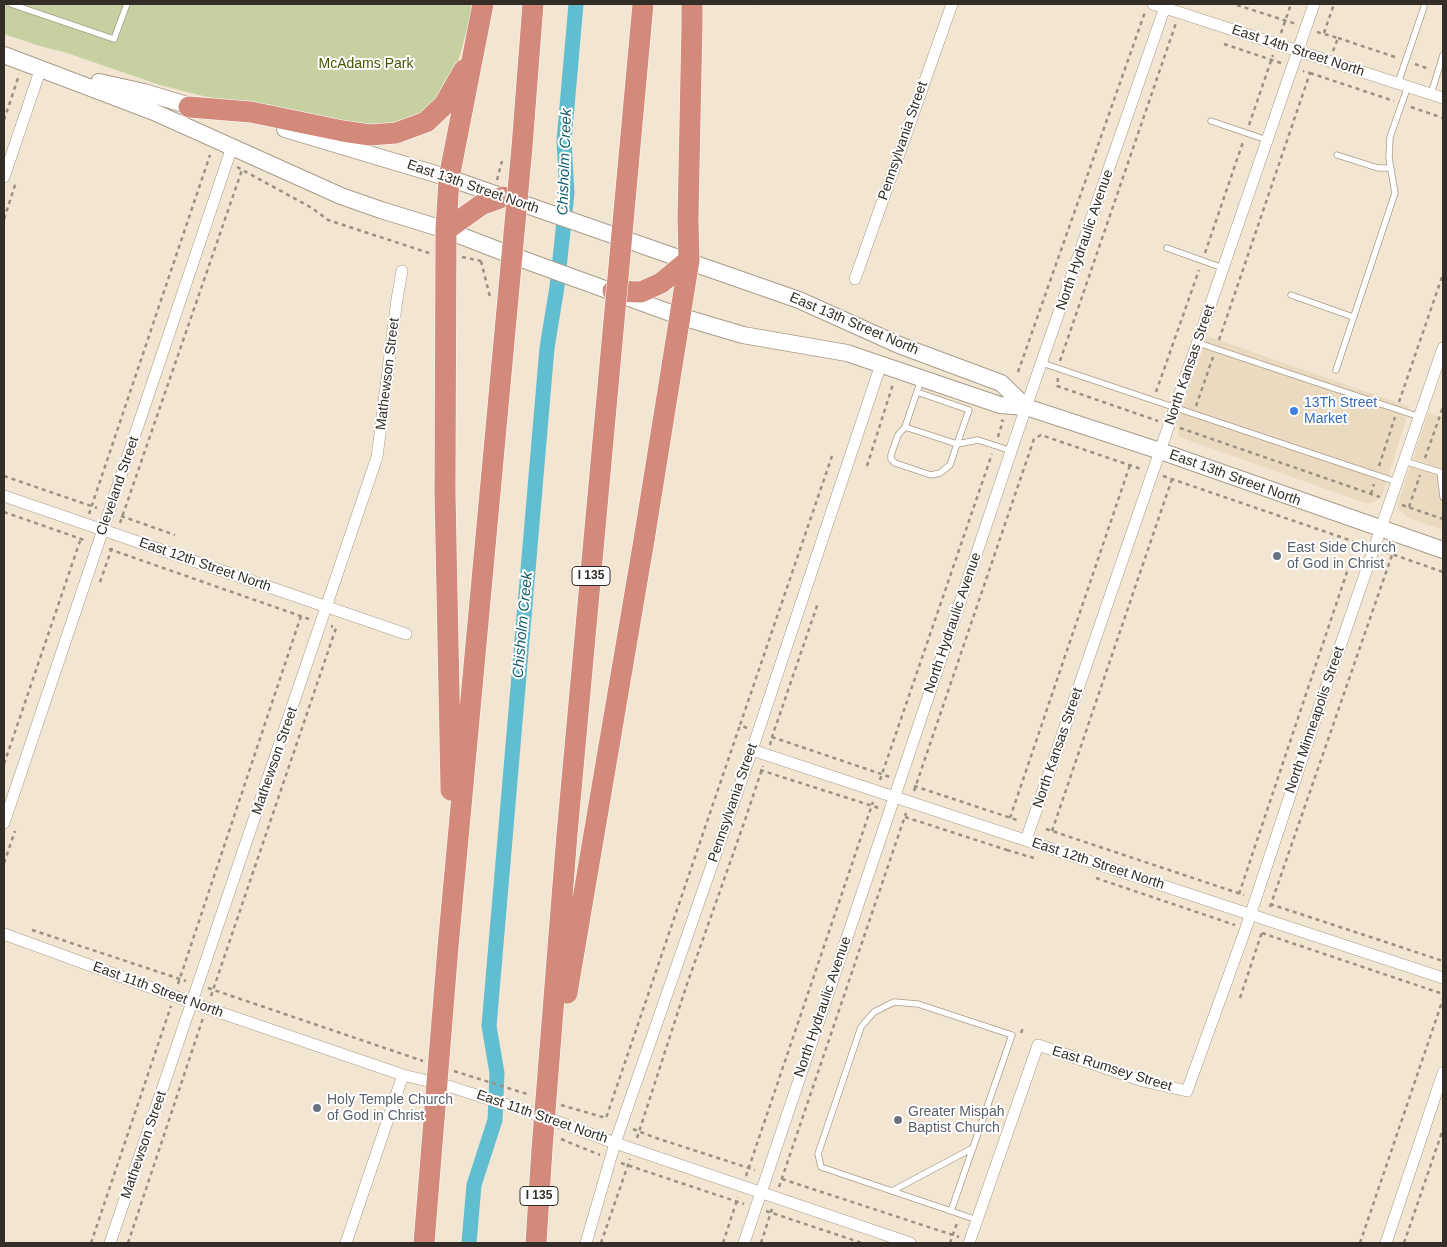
<!DOCTYPE html>
<style>
body{margin:0}
#map{position:relative;width:1447px;height:1247px;overflow:hidden;background:#f2e6d2;font-family:Helvetica,sans-serif}
canvas{display:block}
.frame{position:absolute;inset:0;border:5px solid #322d26;pointer-events:none}
</style>
<div id="map">
<canvas width="1447" height="1247"></canvas>
<div class="frame"></div>
</div>
<script>
const g = document.querySelector('canvas').getContext('2d');
g.lineJoin = 'round';
function fill(path, color) {
  g.fillStyle = color;
  g.fill(path, 'evenodd');
}
function poly(rows) {
  const path = new Path2D();
  for (const r of rows) {
    path.moveTo(r[0], r[1]);
    for (let i = 2; i < r.length; i += 2) path.lineTo(r[i], r[i + 1]);
  }
  return path;
}
function strokePath(path, color, width, dash) {
  g.strokeStyle = color;
  g.lineWidth = width;
  g.lineCap = dash ? 'butt' : 'round';
  g.setLineDash(dash || []);
  g.stroke(path);
}
function label(font, color, halo, rows, align = 'center') {
  g.font = font + ' Helvetica,sans-serif';
  g.lineWidth = 4;
  g.setLineDash([]);
  g.textBaseline = 'middle';
  g.strokeStyle = halo;
  g.fillStyle = color;
  for (const [text, x, y, turn = 0] of rows) {
    g.save();
    g.translate(x, y);
    g.rotate((+turn || 0) * Math.PI / 180);
    g.textAlign = isNaN(turn) ? turn : align;
    if (halo) g.strokeText(text, 0, 0);
    g.fillText(text, 0, 0);
    g.restore();
  }
}
const built = poly([
 [1207,336,1410,407,1382,496,1376,501,1368,504,1179,437,1177,424],
 [1428,413,1443,418,1443,530,1408,518,1398,509,1398,503]
]);
const green = poly([
 [4,4,474,4,458,62,429,110,393,123,363,126,203,96,160,85,64,52,43,47,4,34]
]);
const canal = poly([
 [469,1243,474,1185,495,1120,497,1073,489,1026,547,348,557,287,567,193,564,141,576,4]
]);
const path = poly([
 [755,4,756,4],
 [1237,5,1296,24],
 [1317,32,1338,38,1333,51],
 [1281,33,1291,4],
 [1324,33,1334,4],
 [1338,38,1398,58],
 [1224,44,1281,63],
 [1415,64,1429,69],
 [1310,73,1394,101],
 [1411,107,1443,118],
 [4,120,18,78],
 [1249,125,1273,55],
 [237,167,312,208,328,220,429,253],
 [497,180,502,161],
 [4,219,16,182],
 [1205,253,1243,142],
 [462,257,481,261],
 [481,261,490,297],
 [1219,340,1310,73,1303,71],
 [1060,361,1176,23],
 [1018,372,1145,12],
 [1058,378,1057,386,1158,421],
 [1156,392,1199,270],
 [1399,402,1443,274],
 [1196,406,1213,357],
 [1180,428,1380,497],
 [998,437,1003,421,1001,420],
 [1425,458,1443,407],
 [867,466,893,384],
 [1379,466,1395,417],
 [4,476,97,508],
 [1163,476,1364,545],
 [1371,494,1374,484],
 [1402,505,1443,519],
 [1409,507,1420,475],
 [4,512,87,541],
 [89,514,210,155],
 [121,516,175,535],
 [120,523,242,170],
 [109,549,309,619],
 [1386,552,1443,572],
 [100,582,113,545],
 [747,728,740,725,832,456],
 [771,737,772,737,818,603],
 [770,745,772,737,890,777],
 [4,764,81,538],
 [760,770,879,808],
 [880,780,992,454],
 [914,786,1017,820],
 [914,791,1034,439,1041,435,1141,469],
 [905,817,1007,850,1009,846],
 [1010,818,1130,465],
 [1046,829,1244,895],
 [1052,831,1172,479],
 [1007,850,1034,858],
 [4,863,15,831],
 [1096,878,1235,925],
 [1239,894,1357,542],
 [1270,904,1443,961],
 [1270,907,1392,555],
 [32,930,186,981],
 [1262,933,1443,994],
 [178,984,301,616],
 [208,988,423,1061],
 [211,996,336,628,331,626],
 [1240,998,1262,932],
 [1021,1033,1023,1028],
 [454,1071,530,1095],
 [561,1105,606,1118,740,725],
 [633,1129,653,1137,755,1170],
 [637,1138,686,987,744,823,763,766],
 [561,1139,600,1155],
 [621,1163,744,1204],
 [746,1176,873,802],
 [782,1179,959,1237],
 [779,1187,906,813],
 [766,1211,862,1243],
 [91,1243,171,1006],
 [128,1243,203,1018],
 [601,1243,630,1159],
 [723,1243,738,1197],
 [761,1243,772,1209],
 [950,1243,957,1223],
 [1360,1243,1443,999],
 [1404,1243,1443,1129]
]);
const lane = poly([
 [11,4,114,39,127,4],
 [1398,83,1424,7],
 [1431,94,1443,55],
 [1211,121,1267,140],
 [1337,155,1378,168,1391,168],
 [1167,248,1223,268],
 [1291,295,1353,317],
 [1198,343,1420,417],
 [1042,363,1397,482],
 [1336,370,1395,193,1389,158,1390,137,1408,86],
 [921,380,905,427,898,435,891,455,891,459,895,463,931,475,940,473,950,465,957,444,978,440,1012,451],
 [905,427,957,444,969,410,917,392],
 [1404,461,1440,472,1443,497],
 [892,1191,973,1148],
 [951,1211,1012,1035,918,1004,894,1002,874,1012,861,1027,818,1154,821,1167,951,1211,977,1220]
]);
const street = poly([
 [1153,4,1443,98],
 [4,177,41,68],
 [855,279,952,4],
 [4,496,406,634],
 [752,750,1443,978],
 [4,823,232,147],
 [1026,840,1314,4],
 [4,934,207,1008,403,1075,448,1086,542,1116,615,1143,910,1243],
 [110,1243,377,457,397,299,402,271],
 [346,1243,403,1075],
 [586,1243,615,1143,752,750,881,364],
 [744,1243,1026,407,1166,4],
 [969,1243,1038,1045,1143,1081,1187,1091,1246,928,1321,702,1443,348],
 [1386,1243,1443,1073]
]);
const secondary = poly([
 [4,55,154,112,341,196,381,210,446,230,508,254,679,316,743,335,847,353,1000,405,1026,407,1160,451,1443,550],
 [99,82,144,92,200,109],
 [285,129,449,178,799,300,899,345,1001,383,1026,407]
]);
const highway = poly([
 [189,107,251,112,343,131,370,135,396,133,426,122,444,105,464,70],
 [446,230,481,205,503,197],
 [613,291,641,292,661,283,689,260],
 [445,493,446,230,449,178,483,4],
 [644,540,689,260,688,218,692,24,692,4],
 [536,1243,542,1149]
]);
const highwayBridge = poly([
 [445,493,451,790],
 [567,993,644,540],
 [542,1149,567,834,643,4],
 [424,1243,448,947,522,147,533,4]
]);
const markers = [
 [1294,411,5,"#3f7fe0"],
 [1277,556,5,"#6b7280"],
 [317,1108,5,"#6b7280"],
 [898,1120,5,"#6b7280"]
];
const shields = [
 [591,576,38],
 [539,1196,38]
];
const shieldNames = [
 ["I 135",591,576],
 ["I 135",539,1196]
];
const streetNames = [
 ["East 14th Street North",1298,51,18],
 ["Pennsylvania Street",903,141,-71],
 ["East 13th Street North",473,187,19],
 ["North Hydraulic Avenue",1085,240,-71],
 ["East 13th Street North",854,324,23],
 ["North Kansas Street",1190,365,-71],
 ["Mathewson Street",388,374,-83],
 ["East 13th Street North",1235,478,20],
 ["Cleveland Street",118,486,-71],
 ["East 12th Street North",205,565,19],
 ["North Hydraulic Avenue",953,623,-71],
 ["North Minneapolis Street",1315,720,-71],
 ["North Kansas Street",1058,748,-71],
 ["Mathewson Street",275,761,-71],
 ["Pennsylvania Street",733,803,-71],
 ["East 12th Street North",1098,864,18],
 ["East 11th Street North",158,990,20],
 ["North Hydraulic Avenue",823,1007,-71],
 ["East Rumsey Street",1112,1069,17],
 ["East 11th Street North",542,1117,19],
 ["Mathewson Street",144,1145,-71]
];
const parkNames = [
 ["McAdams Park",366,64]
];
const shopNames = [
 ["13Th Street",1304,403],
 ["Market",1304,419]
];
const worshipNames = [
 ["East Side Church",1287,548],
 ["of God in Christ",1287,564],
 ["Holy Temple Church",327,1100],
 ["of God in Christ",327,1116],
 ["Greater Mispah",908,1112],
 ["Baptist Church",908,1128]
];
const waterNames = [
 ["Chisholm Creek",565,162,-88],
 ["Chisholm Creek",523,625,-85]
];
fill(built, '#eadabf');
fill(green, '#c6d0a0');
strokePath(canal, '#61bed0', 15);
strokePath(lane, '#a89c8a', 7);
strokePath(street, '#a89c8a', 12);
strokePath(secondary, '#a89c8a', 18);
strokePath(highway, '#fff', 22);
strokePath(path, '#9a9183', 2.5, [4, 4]);
strokePath(lane, '#fff', 5.5);
strokePath(street, '#fff', 11);
strokePath(secondary, '#fff', 16);
strokePath(highway, '#d48a7a', 21);
strokePath(highwayBridge, '#fff', 22, []);
strokePath(highwayBridge, '#d48a7a', 21);
for (const [x, y, r, color] of markers) {
  const dot = new Path2D();
  dot.arc(x, y, r, 0, 2 * Math.PI);
  g.fillStyle = color;
  g.fill(dot);
  strokePath(dot, '#fff', 2);
}
for (const [x, y, w] of shields) {
  const box = new Path2D();
  box.roundRect(x - w / 2, y - 9.5, w, 19, 4);
  g.fillStyle = '#fff';
  g.fill(box);
  strokePath(box, '#322d26', 1);
}
label('bold 12px', '#322d26', null, shieldNames);
label('14px', '#322d26', '#fff', streetNames);
label('14px', '#4a5300', '#fff', parkNames);
label('14px', '#366cbe', '#fff', shopNames, 'left');
label('14px', '#5b616d', '#fff', worshipNames, 'left');
label('italic 15px', '#11606c', '#fff', waterNames);
</script>
